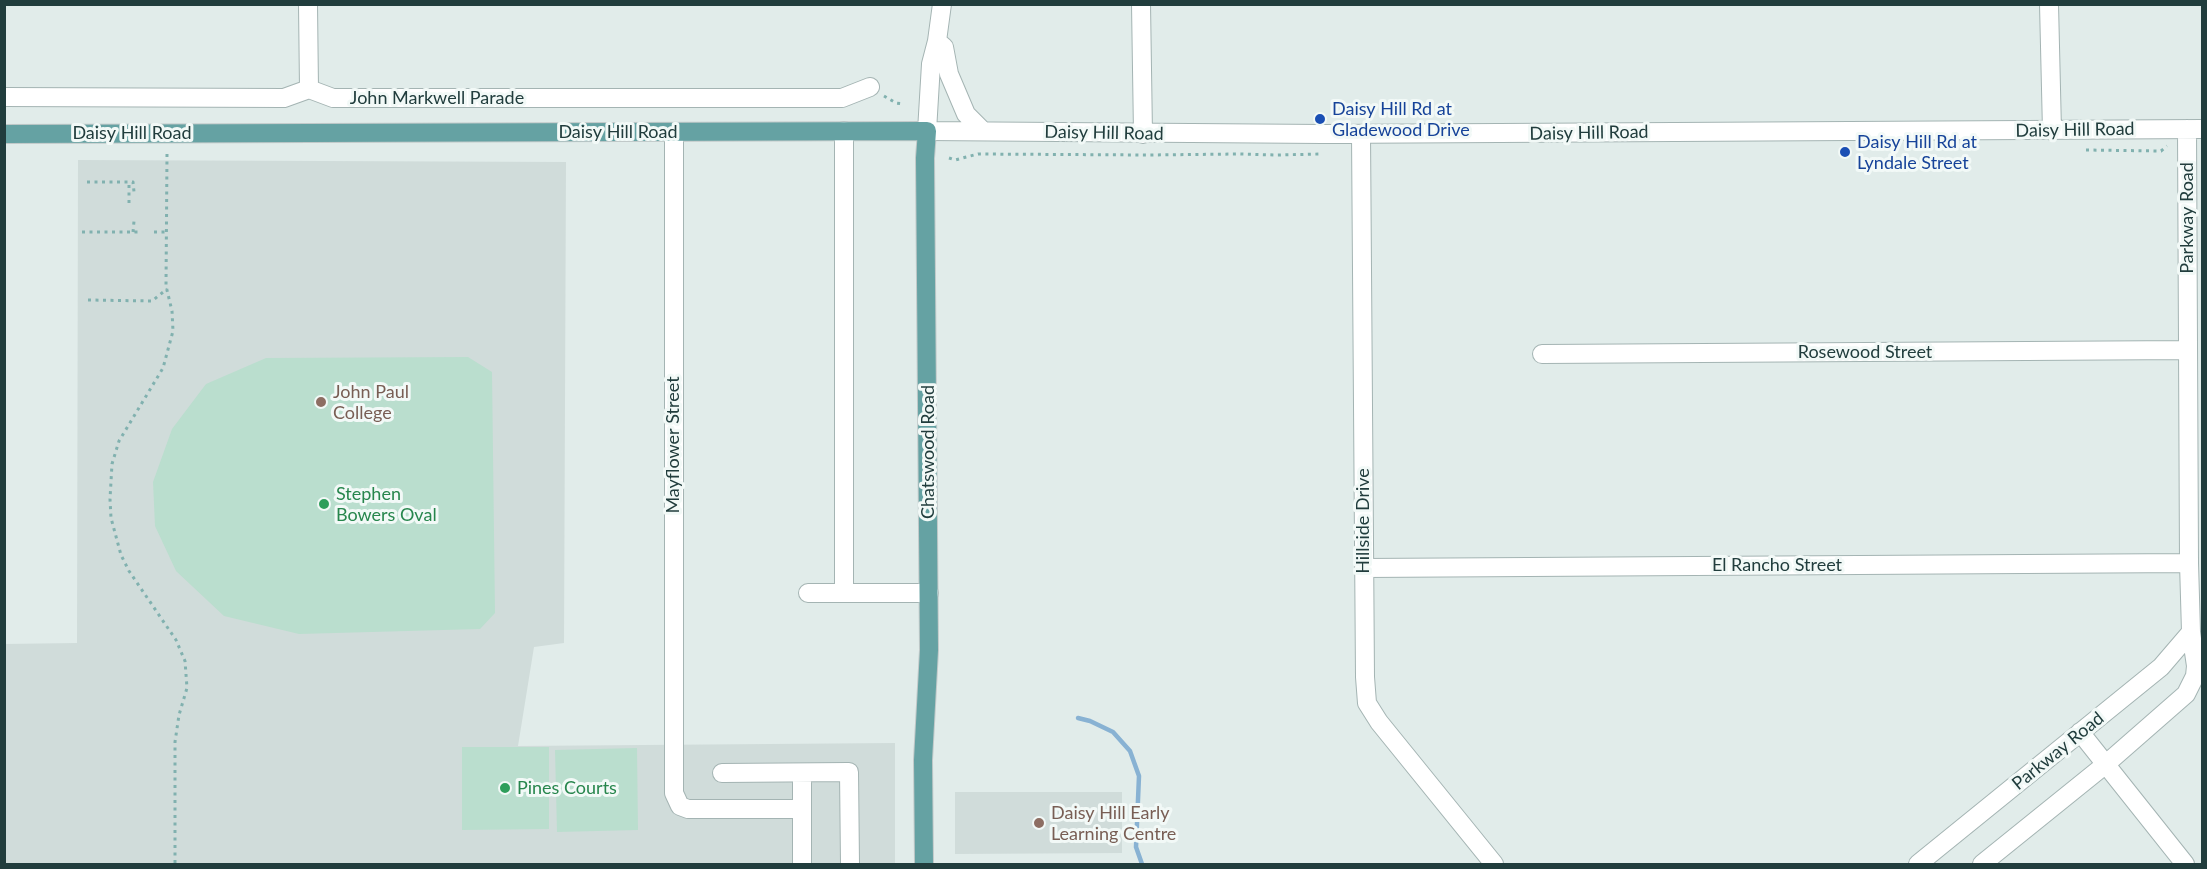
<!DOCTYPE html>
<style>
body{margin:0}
#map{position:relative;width:2207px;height:869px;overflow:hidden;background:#e1ecea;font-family:Lato,sans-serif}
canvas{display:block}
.frame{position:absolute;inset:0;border:6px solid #213d3d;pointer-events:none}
</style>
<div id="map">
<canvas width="2207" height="869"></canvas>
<div class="frame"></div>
</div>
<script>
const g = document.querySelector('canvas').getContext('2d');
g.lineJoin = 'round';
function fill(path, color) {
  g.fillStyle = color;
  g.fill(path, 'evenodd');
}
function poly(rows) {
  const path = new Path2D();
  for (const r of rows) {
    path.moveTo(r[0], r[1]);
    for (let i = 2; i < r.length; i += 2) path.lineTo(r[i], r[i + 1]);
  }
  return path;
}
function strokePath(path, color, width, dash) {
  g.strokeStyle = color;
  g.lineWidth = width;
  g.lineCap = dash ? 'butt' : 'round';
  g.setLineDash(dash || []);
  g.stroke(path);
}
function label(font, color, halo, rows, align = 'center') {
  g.font = font + ' Lato,sans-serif';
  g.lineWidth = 6;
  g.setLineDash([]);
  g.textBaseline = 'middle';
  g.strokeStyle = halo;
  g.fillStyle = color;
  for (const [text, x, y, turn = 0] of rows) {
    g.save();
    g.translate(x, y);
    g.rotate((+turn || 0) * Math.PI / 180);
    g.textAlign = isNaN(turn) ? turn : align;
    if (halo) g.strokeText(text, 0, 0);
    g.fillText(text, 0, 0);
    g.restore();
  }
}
const built = poly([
 [78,160,566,162,564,643,534,647,518,746,895,743,895,864,5,864,4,644,77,643],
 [955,792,1122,792,1122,853,955,854]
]);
const green = poly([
 [468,357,492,372,495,613,480,629,299,634,224,616,176,571,155,526,153,482,172,429,206,384,266,358],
 [462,747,549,747,549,829,462,830],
 [637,748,638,830,557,832,555,750]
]);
const stream = poly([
 [1078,718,1090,721,1113,732,1130,751,1139,776,1136,847,1142,864]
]);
const path = poly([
 [884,96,896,103,904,104],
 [2086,150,2161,151,2167,146],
 [167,154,166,286,172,311,173,331,163,368,119,441,112,464,110,499,111,518,121,555,129,571,176,640,185,661,187,688,179,715,175,742,175,864],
 [949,158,955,160,978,154,1147,155,1240,154,1276,155,1321,154],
 [87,182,133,182,134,192],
 [129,203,129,182],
 [82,232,139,232],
 [133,232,134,221],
 [154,232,167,232],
 [88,300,152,301,167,289]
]);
const minor = poly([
 [308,4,309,89],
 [942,4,937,41,931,64,927,131,1323,134,2202,129],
 [1141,4,1143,134],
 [2049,4,2052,131],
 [937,41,944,47,949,74,966,114,983,131],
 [4,97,284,98,309,89,333,98,842,98,870,87],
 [844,131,844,593,929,593],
 [674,132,674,793,680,806,688,809,802,809],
 [1361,134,1365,677,1367,703,1379,722,1494,864],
 [1542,354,2187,350],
 [1364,568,2189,563],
 [808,593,844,593],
 [2080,732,2185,864],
 [722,773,849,772,850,864],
 [802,773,802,864],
 [1918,864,2161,667,2191,632],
 [1982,864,2106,764,2186,694,2195,676,2196,666,2191,632,2189,563,2187,129]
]);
const major = poly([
 [4,134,927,131,925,158,929,650,923,760,924,864]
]);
const markers = [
 [1320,119,6,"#1a4fb4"],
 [1845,152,6,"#1a4fb4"],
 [321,402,6,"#8d6e63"],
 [324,504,6,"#2e9e5b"],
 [505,788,6,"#2e9e5b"],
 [1039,823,6,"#8d6e63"]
];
const streetNames = [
 ["John Markwell Parade",437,98],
 ["Daisy Hill Road",2075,130,-1],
 ["Daisy Hill Road",618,132],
 ["Daisy Hill Road",132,133],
 ["Daisy Hill Road",1104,133,1],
 ["Daisy Hill Road",1589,133,-1],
 ["Parkway Road",2187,218,-90],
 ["Rosewood Street",1865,352],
 ["Mayflower Street",673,445,-90],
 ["Chatswood Road",928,452,-90],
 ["Hillside Drive",1363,521,-90],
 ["El Rancho Street",1777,565],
 ["Parkway Road",2058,751,-39]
];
const transitNames = [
 ["Daisy Hill Rd at",1332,109],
 ["Gladewood Drive",1332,130],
 ["Daisy Hill Rd at",1857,142],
 ["Lyndale Street",1857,163]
];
const educationNames = [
 ["John Paul",333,392],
 ["College",333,413],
 ["Daisy Hill Early",1051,813],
 ["Learning Centre",1051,834]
];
const leisureNames = [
 ["Stephen",336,494],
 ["Bowers Oval",336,515],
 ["Pines Courts",517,788]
];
fill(built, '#d0dcda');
fill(green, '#badece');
strokePath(stream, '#88b2d3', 4.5);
strokePath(minor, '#a4b4b3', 20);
strokePath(major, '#c1c9c9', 20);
strokePath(path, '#81b1af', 3, [3, 4.5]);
strokePath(minor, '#fff', 18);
strokePath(major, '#65a2a3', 18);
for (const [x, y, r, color] of markers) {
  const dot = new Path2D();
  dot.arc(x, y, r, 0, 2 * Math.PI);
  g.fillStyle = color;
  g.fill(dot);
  strokePath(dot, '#f2f9f7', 2);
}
label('18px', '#213d3d', '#f2f9f7', streetNames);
label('18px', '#164399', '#f2f9f7', transitNames, 'left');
label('18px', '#785e54', '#f2f9f7', educationNames, 'left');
label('18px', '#27864d', '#f2f9f7', leisureNames, 'left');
</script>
